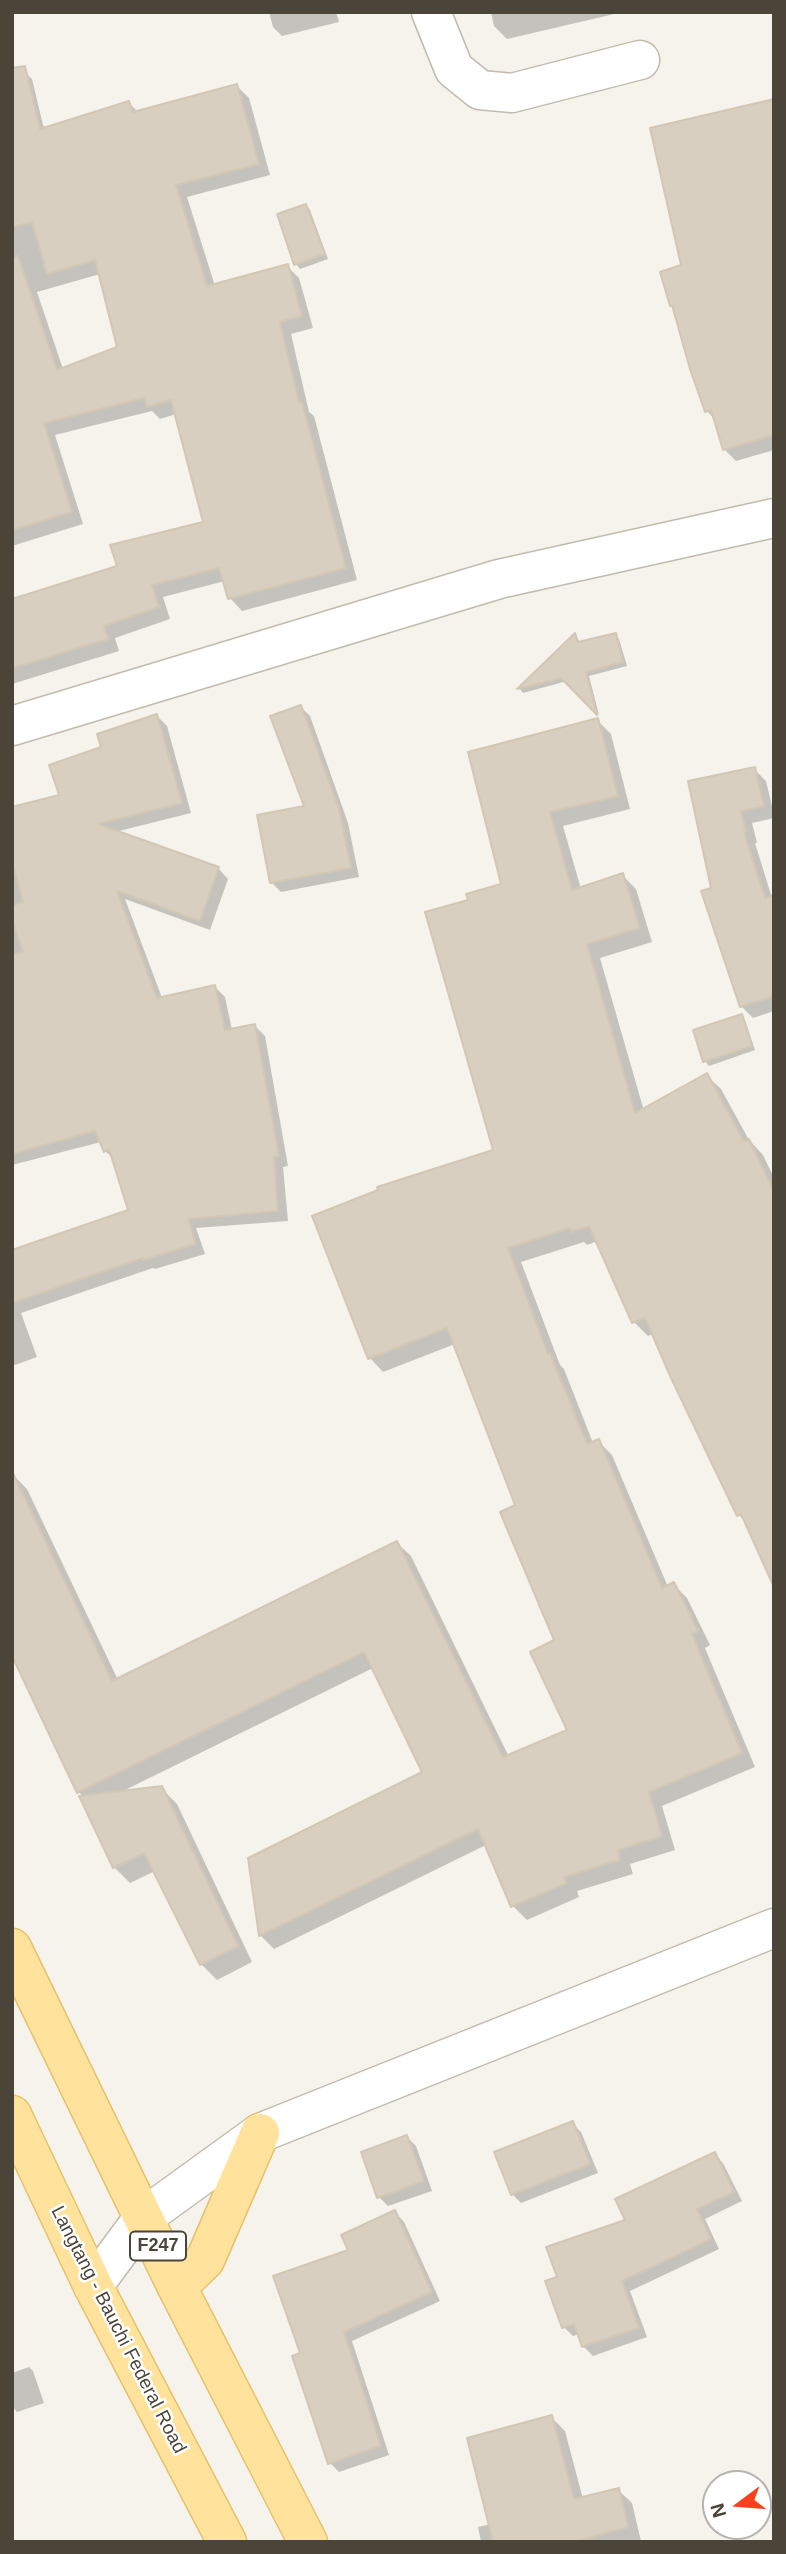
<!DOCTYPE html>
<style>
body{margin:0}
#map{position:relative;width:786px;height:2554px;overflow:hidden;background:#f6f3ec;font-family:Arial,sans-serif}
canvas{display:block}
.frame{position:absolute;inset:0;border:14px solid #4b4439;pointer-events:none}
.north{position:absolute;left:702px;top:2470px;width:70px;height:70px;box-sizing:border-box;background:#fff;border:2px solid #b7b4b0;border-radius:50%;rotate:254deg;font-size:19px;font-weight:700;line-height:28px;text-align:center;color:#4b4439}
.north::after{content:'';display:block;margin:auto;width:24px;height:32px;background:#fc3f1d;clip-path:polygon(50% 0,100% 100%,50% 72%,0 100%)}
</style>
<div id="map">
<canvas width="786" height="2554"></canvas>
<div class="frame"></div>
<div class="north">N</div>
</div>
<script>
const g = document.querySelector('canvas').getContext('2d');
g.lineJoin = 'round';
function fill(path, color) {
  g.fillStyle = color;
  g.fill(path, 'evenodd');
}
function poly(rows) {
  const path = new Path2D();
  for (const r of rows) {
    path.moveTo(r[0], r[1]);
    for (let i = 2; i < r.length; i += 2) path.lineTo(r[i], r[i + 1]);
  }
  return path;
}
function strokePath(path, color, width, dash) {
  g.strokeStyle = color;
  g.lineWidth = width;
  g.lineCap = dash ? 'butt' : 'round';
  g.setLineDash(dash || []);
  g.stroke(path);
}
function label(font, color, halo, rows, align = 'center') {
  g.font = font + ' Arial,sans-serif';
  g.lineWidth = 5;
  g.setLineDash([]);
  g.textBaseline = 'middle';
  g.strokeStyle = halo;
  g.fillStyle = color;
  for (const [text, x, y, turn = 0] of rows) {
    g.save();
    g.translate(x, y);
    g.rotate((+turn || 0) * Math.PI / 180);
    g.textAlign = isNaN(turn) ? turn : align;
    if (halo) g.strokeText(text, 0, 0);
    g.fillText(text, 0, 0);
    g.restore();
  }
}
const shadow = poly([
 [269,12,336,12,339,22,282,36,273,27],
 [491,12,623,12,507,39,494,26],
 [20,67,32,79,43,125,47,129,129,103,138,112,237,86,249,98,270,175,187,197,215,286,287,266,299,278,313,328,291,334,309,412,314,416,357,580,242,611,230,598,225,581,163,597,170,619,115,638,119,651,12,684,12,601,120,568,205,523,176,414,160,419,152,411,55,435,83,524,12,546,12,69],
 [100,274,120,348,63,369,37,292],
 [774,101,774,450,736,461,724,449,716,421,707,411,683,266],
 [306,206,310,210,328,259,300,269,296,264],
 [575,635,580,643,615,635,619,639,627,666,589,676,599,715,567,681,523,693,520,689],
 [301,707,310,716,348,823,359,877,281,892,272,883,306,808],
 [157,716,167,726,191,813,115,832,218,868,228,879,210,930,125,899,162,998,215,987,225,997,232,1030,255,1026,265,1036,288,1166,283,1167,288,1221,196,1228,205,1254,155,1269,153,1268,21,1313,37,1357,12,1366,12,1252,130,1212,115,1160,105,1151,101,1142,12,1165,12,809,61,796,103,748],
 [597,720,611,734,630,809,563,826,581,889,622,875,636,889,652,942,600,958,644,1111,707,1076,721,1089,749,1140,763,1155,774,1178,774,1519,752,1529,739,1515,654,1333,648,1336,634,1322,598,1241,587,1245,584,1242,521,1262,560,1365,564,1369,593,1443,598,1441,612,1455,668,1587,673,1584,687,1598,710,1645,705,1648,755,1767,662,1806,675,1850,630,1864,633,1874,577,1891,579,1897,527,1920,513,1906,486,1845,274,1949,260,1935,425,1773,373,1668,121,1792,161,1788,177,1804,252,1962,217,1980,201,1964,155,1871,130,1883,114,1867,84,1798,79,1792,12,1652,13,1475,27,1489,118,1680,397,1543,411,1556,509,1757,569,1731,556,1641,517,1506,455,1344,383,1372,370,1358,495,1151,470,901,503,886],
 [754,769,766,781,774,815,774,818,752,823,757,843,755,843,772,898,774,897,774,1011,753,1018,741,1006,713,889],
 [741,1016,745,1020,755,1050,709,1066,705,1061],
 [572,2123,581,2132,598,2173,521,2203,512,2194],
 [407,2137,416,2146,432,2191,388,2206,379,2197,363,2153],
 [714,2154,723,2163,742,2201,705,2219,719,2249,630,2291,647,2337,593,2356,583,2346,579,2334,573,2336,564,2327,559,2278],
 [395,2212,404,2222,440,2301,352,2341,389,2455,339,2472,330,2463,302,2354,350,2251],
 [29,2367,33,2371,44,2403,17,2412,12,2406,12,2373],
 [551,2417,565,2431,583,2499,618,2490,632,2503,641,2541,481,2542,478,2527,491,2524]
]);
const building = poly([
 [25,66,40,129,129,101,133,112,237,84,259,164,176,185,207,286,288,264,302,316,280,322,299,403,302,402,346,568,228,599,219,568,152,585,159,607,104,626,108,639,12,668,12,599,117,566,110,545,203,522,171,400,147,407,144,398,44,423,72,512,12,530,12,257,18,256,57,370,117,347,95,260,47,274,32,222,12,227,12,68,25,66],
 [774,99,774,435,723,450,711,410,705,412,690,369,672,305,670,306,660,272,681,265,650,128,774,99],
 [306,204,325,254,294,265,277,214,306,204],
 [575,633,578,642,616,633,623,662,586,672,597,715,561,678,517,689,575,633],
 [301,705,340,812,351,868,270,883,257,815,304,806,270,716,301,705],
 [157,714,182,803,98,824,219,867,200,921,117,891,157,998,215,985,225,1030,255,1024,279,1156,274,1157,278,1211,188,1219,196,1244,143,1260,143,1258,12,1303,12,1250,128,1210,109,1149,104,1152,95,1131,12,1154,12,955,23,952,12,920,12,905,23,902,12,862,12,807,59,795,49,765,101,747,97,734,157,714],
 [598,718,618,796,550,812,572,890,623,873,640,928,587,944,635,1113,707,1073,744,1141,749,1139,774,1192,773,1585,741,1514,737,1516,671,1378,645,1318,632,1323,589,1226,571,1232,570,1228,508,1248,548,1354,550,1353,587,1444,599,1439,662,1588,674,1582,698,1631,692,1634,742,1753,649,1792,662,1836,618,1850,620,1860,564,1877,566,1883,511,1907,478,1829,259,1936,248,1858,422,1772,364,1652,77,1793,12,1656,12,1471,112,1681,397,1541,503,1757,567,1730,530,1652,554,1640,500,1512,515,1505,447,1328,368,1359,312,1216,378,1190,377,1187,493,1150,425,912,468,900,466,894,501,884,468,752,598,718],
 [755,767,764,806,741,811,746,831,744,832,765,898,774,895,774,996,740,1007,701,891,711,888,688,781,755,767],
 [742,1014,752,1046,703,1062,693,1030,742,1014],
 [162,1786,238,1946,200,1965,144,1853,113,1868,79,1796,162,1786],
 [573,2121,590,2164,511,2195,494,2152,573,2121],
 [407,2135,424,2181,377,2198,361,2152,407,2135],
 [715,2152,734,2192,697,2209,711,2239,622,2281,639,2328,582,2347,574,2324,562,2328,545,2281,557,2277,546,2247,625,2220,615,2199,715,2152],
 [395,2210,432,2292,344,2332,381,2446,328,2464,292,2356,300,2353,273,2276,348,2250,341,2235,395,2210],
 [552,2415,574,2499,619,2488,628,2527,575,2542,493,2542,467,2438,552,2415]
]);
const minor = poly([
 [431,12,454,69,480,90,512,93,640,60],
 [12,726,499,579,774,518],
 [93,2286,144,2217,260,2133,774,1928]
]);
const primary = poly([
 [12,1948,177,2287,308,2542],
 [12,2115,93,2286,227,2542],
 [177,2287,205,2260,260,2133]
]);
const shields = [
 [158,2246,56]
];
const shieldNames = [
 ["F247",158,2246]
];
const streetNames = [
 ["Langtang - Bauchi Federal Road",118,2330,63]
];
fill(shadow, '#0003');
fill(building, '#d8cfc1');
strokePath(building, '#d3c7b4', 2);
strokePath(minor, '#c2bbae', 41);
strokePath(primary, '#e6c16a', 41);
strokePath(minor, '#fff', 38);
strokePath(primary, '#ffe39c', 38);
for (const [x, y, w] of shields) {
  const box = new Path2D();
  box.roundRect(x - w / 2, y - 14.5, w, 29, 5);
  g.fillStyle = '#fff';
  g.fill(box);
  strokePath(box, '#4b4439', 2);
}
label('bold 18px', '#4b4439', null, shieldNames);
label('19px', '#4b4439', '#fff', streetNames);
</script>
